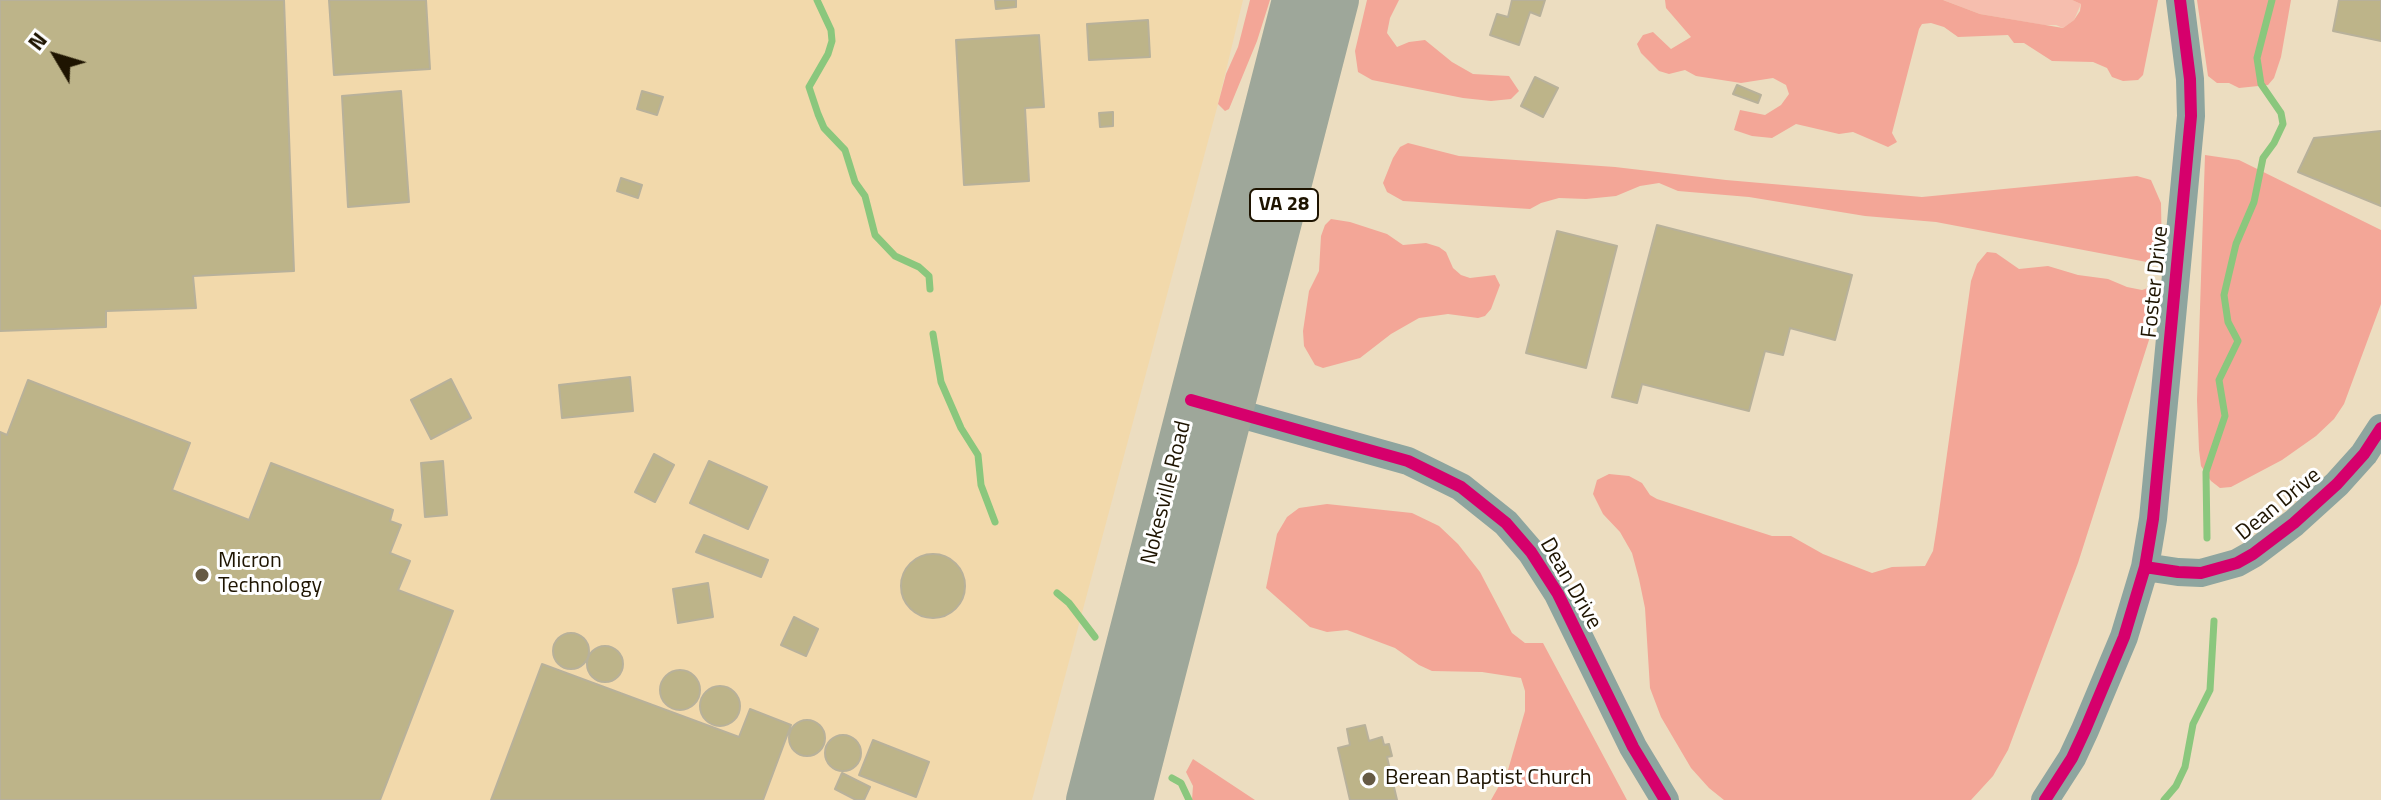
<!DOCTYPE html>
<style>
body{margin:0}
#map{position:relative;width:2381px;height:800px;overflow:hidden;background:#ecddc0;font-family:"Titillium Web",sans-serif}
canvas{display:block}
.north{position:absolute;left:16px;top:16px;width:80px;height:80px;-webkit-text-stroke:6px #fff;paint-order:stroke;rotate:308deg;font-size:22px;font-weight:700;line-height:32px;text-align:center;color:#1e1401}
.north::after{content:'';display:block;margin:auto;width:28px;height:36px;background:#1e1401;clip-path:polygon(50% 0,100% 100%,50% 72%,0 100%)}
</style>
<div id="map">
<canvas width="2381" height="800"></canvas>
<div class="north">N</div>
</div>
<script>
const g = document.querySelector('canvas').getContext('2d');
g.lineJoin = 'round';
function fill(path, color) {
  g.fillStyle = color;
  g.fill(path, 'evenodd');
}
function poly(rows) {
  const path = new Path2D();
  for (const r of rows) {
    if (r.length === 3) {
      path.moveTo(r[0] + r[2], r[1]);
      path.arc(r[0], r[1], r[2], 0, 2 * Math.PI);
      continue;
    }
    path.moveTo(r[0], r[1]);
    for (let i = 2; i < r.length; i += 2) path.lineTo(r[i], r[i + 1]);
  }
  return path;
}
function strokePath(path, color, width, dash) {
  g.strokeStyle = color;
  g.lineWidth = width;
  g.lineCap = dash ? 'butt' : 'round';
  g.setLineDash(dash || []);
  g.stroke(path);
}
function label(font, color, halo, rows, align = 'center') {
  g.font = font + ' "Titillium Web",sans-serif';
  g.lineWidth = 6;
  g.setLineDash([]);
  g.textBaseline = 'middle';
  g.strokeStyle = halo;
  g.fillStyle = color;
  for (const [text, x, y, turn = 0] of rows) {
    g.save();
    g.translate(x, y);
    g.rotate((+turn || 0) * Math.PI / 180);
    g.textAlign = isNaN(turn) ? turn : align;
    if (halo) g.strokeText(text, 0, 0);
    g.fillText(text, 0, 0);
    g.restore();
  }
}
const built = poly([
 [0,0,1243,0,1218,104,1032,800,0,800]
]);
const green = poly([
 [1943,0,2072,0,2081,4,2074,20,2063,28,2056,25,2044,25,1980,14]
]);
const forest = poly([
 [1250,0,1270,0,1257,41,1229,109,1225,111,1218,104,1226,74,1238,47],
 [1367,0,1399,0,1390,18,1387,33,1397,47,1409,42,1425,40,1452,62,1473,74,1509,76,1519,91,1511,99,1491,101,1463,98,1372,80,1358,72,1355,51],
 [1665,0,1943,0,1980,14,2063,28,2074,20,2080,11,2081,4,2072,0,2158,0,2143,75,2138,80,2123,81,2112,77,2107,68,2093,62,2052,61,2024,43,2014,43,2008,35,1958,37,1944,27,1931,23,1922,24,1919,29,1892,133,1897,142,1888,147,1853,132,1839,134,1796,124,1772,138,1752,136,1734,130,1740,110,1765,115,1781,105,1789,94,1786,85,1773,78,1741,83,1696,76,1685,70,1669,74,1659,71,1641,53,1637,44,1643,35,1653,32,1671,49,1691,37,1666,8],
 [2197,0,2291,0,2281,57,2274,78,2268,85,2239,88,2229,83,2217,83,2208,76],
 [1408,143,1459,156,1615,167,1726,180,1922,197,2137,176,2151,180,2161,203,2162,260,2152,263,1936,222,1865,216,1749,197,1678,191,1659,183,1640,186,1616,196,1586,199,1559,198,1541,203,1530,209,1403,201,1387,192,1383,183,1393,158,1400,147],
 [2205,155,2239,160,2381,230,2381,304,2344,404,2334,419,2316,436,2282,460,2231,487,2220,488,2211,481,2201,466,2199,450,2197,400],
 [1331,219,1350,222,1387,234,1403,245,1426,243,1439,247,1446,252,1453,268,1461,275,1470,278,1495,275,1500,285,1491,309,1485,316,1478,318,1448,314,1419,318,1391,334,1360,358,1323,368,1315,365,1304,346,1303,331,1309,291,1319,271,1321,236,1325,225],
 [1987,252,1996,253,2019,269,2048,266,2078,275,2108,279,2127,287,2142,290,2156,285,2159,292,2155,321,2078,563,2008,750,1993,776,1971,800,1724,800,1709,788,1691,768,1661,717,1650,688,1645,608,1639,579,1632,553,1620,532,1603,514,1593,494,1597,480,1609,474,1629,476,1642,483,1650,495,1657,499,1772,536,1791,536,1823,554,1872,573,1892,567,1925,566,1933,551,1937,526,1971,281,1977,264],
 [1327,504,1412,513,1439,526,1458,544,1480,572,1512,633,1525,643,1543,643,1627,800,1491,800,1508,770,1525,711,1525,691,1521,678,1482,672,1432,671,1419,665,1395,648,1347,630,1327,632,1310,627,1266,588,1277,534,1287,517,1299,508],
 [1193,759,1255,800,1192,800,1193,786,1186,772]
]);
const stream = poly([
 [817,0,831,30,832,41,828,54,809,87,818,114,824,128,845,150,855,182,865,196,875,235,895,256,919,267,929,276,930,289],
 [933,334,941,382,961,428,978,455,981,485,995,522],
 [2207,538,2206,472,2225,416,2219,380,2238,341,2228,322,2224,295,2236,244,2254,202,2263,158,2274,143,2283,124,2281,113,2261,84,2257,58,2272,0],
 [1057,593,1069,603,1095,637],
 [1172,778,1181,783,1189,800],
 [2164,800,2176,786,2185,767,2193,724,2210,690,2214,621]
]);
const building = poly([
 [0,0,284,0,294,271,193,276,196,308,106,311,106,327,0,331,0,0],
 [329,0,426,0,430,69,334,75,329,0],
 [995,0,1016,0,1016,7,996,9,995,0],
 [1512,0,1545,0,1540,16,1530,12,1519,45,1490,35,1497,14,1508,17,1512,0],
 [2339,0,2381,0,2381,41,2333,31,2339,0],
 [1148,20,1150,57,1089,60,1087,24,1148,20],
 [1039,35,1044,107,1025,108,1029,181,964,185,956,40,1039,35],
 [1535,77,1558,88,1543,117,1521,106,1535,77],
 [1737,85,1761,95,1758,103,1733,94,1737,85],
 [401,91,409,202,348,207,342,96,401,91],
 [642,91,663,97,657,115,637,109,642,91],
 [1113,112,1113,126,1100,127,1099,113,1113,112],
 [2381,131,2381,206,2298,172,2314,138,2381,131],
 [621,178,642,185,638,198,617,191,621,178],
 [1657,225,1852,275,1835,340,1790,328,1783,355,1765,351,1749,411,1642,384,1637,403,1612,397,1657,225],
 [1557,231,1617,246,1586,368,1526,353,1557,231],
 [630,377,633,411,562,418,559,385,630,377],
 [451,379,471,418,431,439,411,400,451,379],
 [28,380,190,443,172,490,249,520,271,463,393,510,390,521,401,525,390,553,410,561,398,590,453,611,380,800,0,800,0,432,7,435,28,380],
 [654,454,674,465,655,502,635,492,654,454],
 [443,461,447,515,425,517,421,463,443,461],
 [709,461,767,487,748,529,690,503,709,461],
 [704,535,768,560,761,577,696,552,704,535],
 [933,586,32],
 [708,583,713,617,678,623,673,589,708,583],
 [794,617,818,629,806,656,781,645,794,617],
 [571,651,18],
 [605,664,18],
 [542,664,739,737,750,709,791,725,763,800,491,800,542,664],
 [680,690,20],
 [720,706,20],
 [807,738,18],
 [1365,725,1369,741,1382,737,1384,745,1389,744,1392,756,1387,757,1397,800,1350,800,1338,748,1350,745,1347,729,1365,725],
 [843,753,18],
 [873,740,929,762,916,797,859,775,873,740],
 [842,773,870,787,864,800,856,800,835,789,842,773]
]);
const minor = poly([
 [1215,407,1408,461,1461,487,1506,523,1531,552,1558,594,1633,747,1665,800],
 [2145,567,2178,572,2201,573,2237,563,2253,554,2294,523,2337,484,2364,454,2381,428],
 [2045,800,2072,758,2085,730,2124,637,2145,567,2153,519,2191,116,2190,79,2180,0]
]);
const trunk = poly([
 [1088,800,1294,0],
 [1131,800,1337,0]
]);
const cycleway = poly([
 [1191,400,1408,461,1461,487,1506,523,1531,552,1558,594,1633,747,1665,800],
 [2145,567,2178,572,2201,573,2237,563,2253,554,2294,523,2337,484,2364,454,2381,428],
 [2045,800,2072,758,2085,730,2124,637,2145,567,2153,519,2191,116,2190,79,2180,0]
]);
const markers = [
 [202,575,8,"#665a44"],
 [1369,779,8,"#665a44"]
];
const shields = [
 [1284,205,68]
];
const shieldNames = [
 ["VA 28",1284,205]
];
const streetNames = [
 ["Foster Drive",2156,282,-84],
 ["Nokesville Road",1167,493,-76],
 ["Dean Drive",2279,505,-39],
 ["Dean Drive",1570,584,60]
];
const poiNames = [
 ["Micron",218,562],
 ["Technology",218,587],
 ["Berean Baptist Church",1385,779]
];
fill(built, '#f2d9ab');
fill(green, '#f6beae');
fill(forest, '#f3a697');
strokePath(stream, '#8ac77d', 7);
fill(building, '#bdb489');
strokePath(building, '#b8b19a', 2);
strokePath(minor, '#8ea59f', 28);
strokePath(trunk, '#9ea79a', 44);
strokePath(cycleway, '#d6006c', 12);
for (const [x, y, r, color] of markers) {
  const dot = new Path2D();
  dot.arc(x, y, r, 0, 2 * Math.PI);
  g.fillStyle = color;
  g.fill(dot);
  strokePath(dot, '#fff', 3);
}
for (const [x, y, w] of shields) {
  const box = new Path2D();
  box.roundRect(x - w / 2, y - 16, w, 32, 6);
  g.fillStyle = '#fff';
  g.fill(box);
  strokePath(box, '#1e1401', 2);
}
label('bold 20px', '#1e1401', null, shieldNames);
label('22px', '#1e1401', '#fff', streetNames);
label('22px', '#1e1401', '#fff', poiNames, 'left');
</script>
